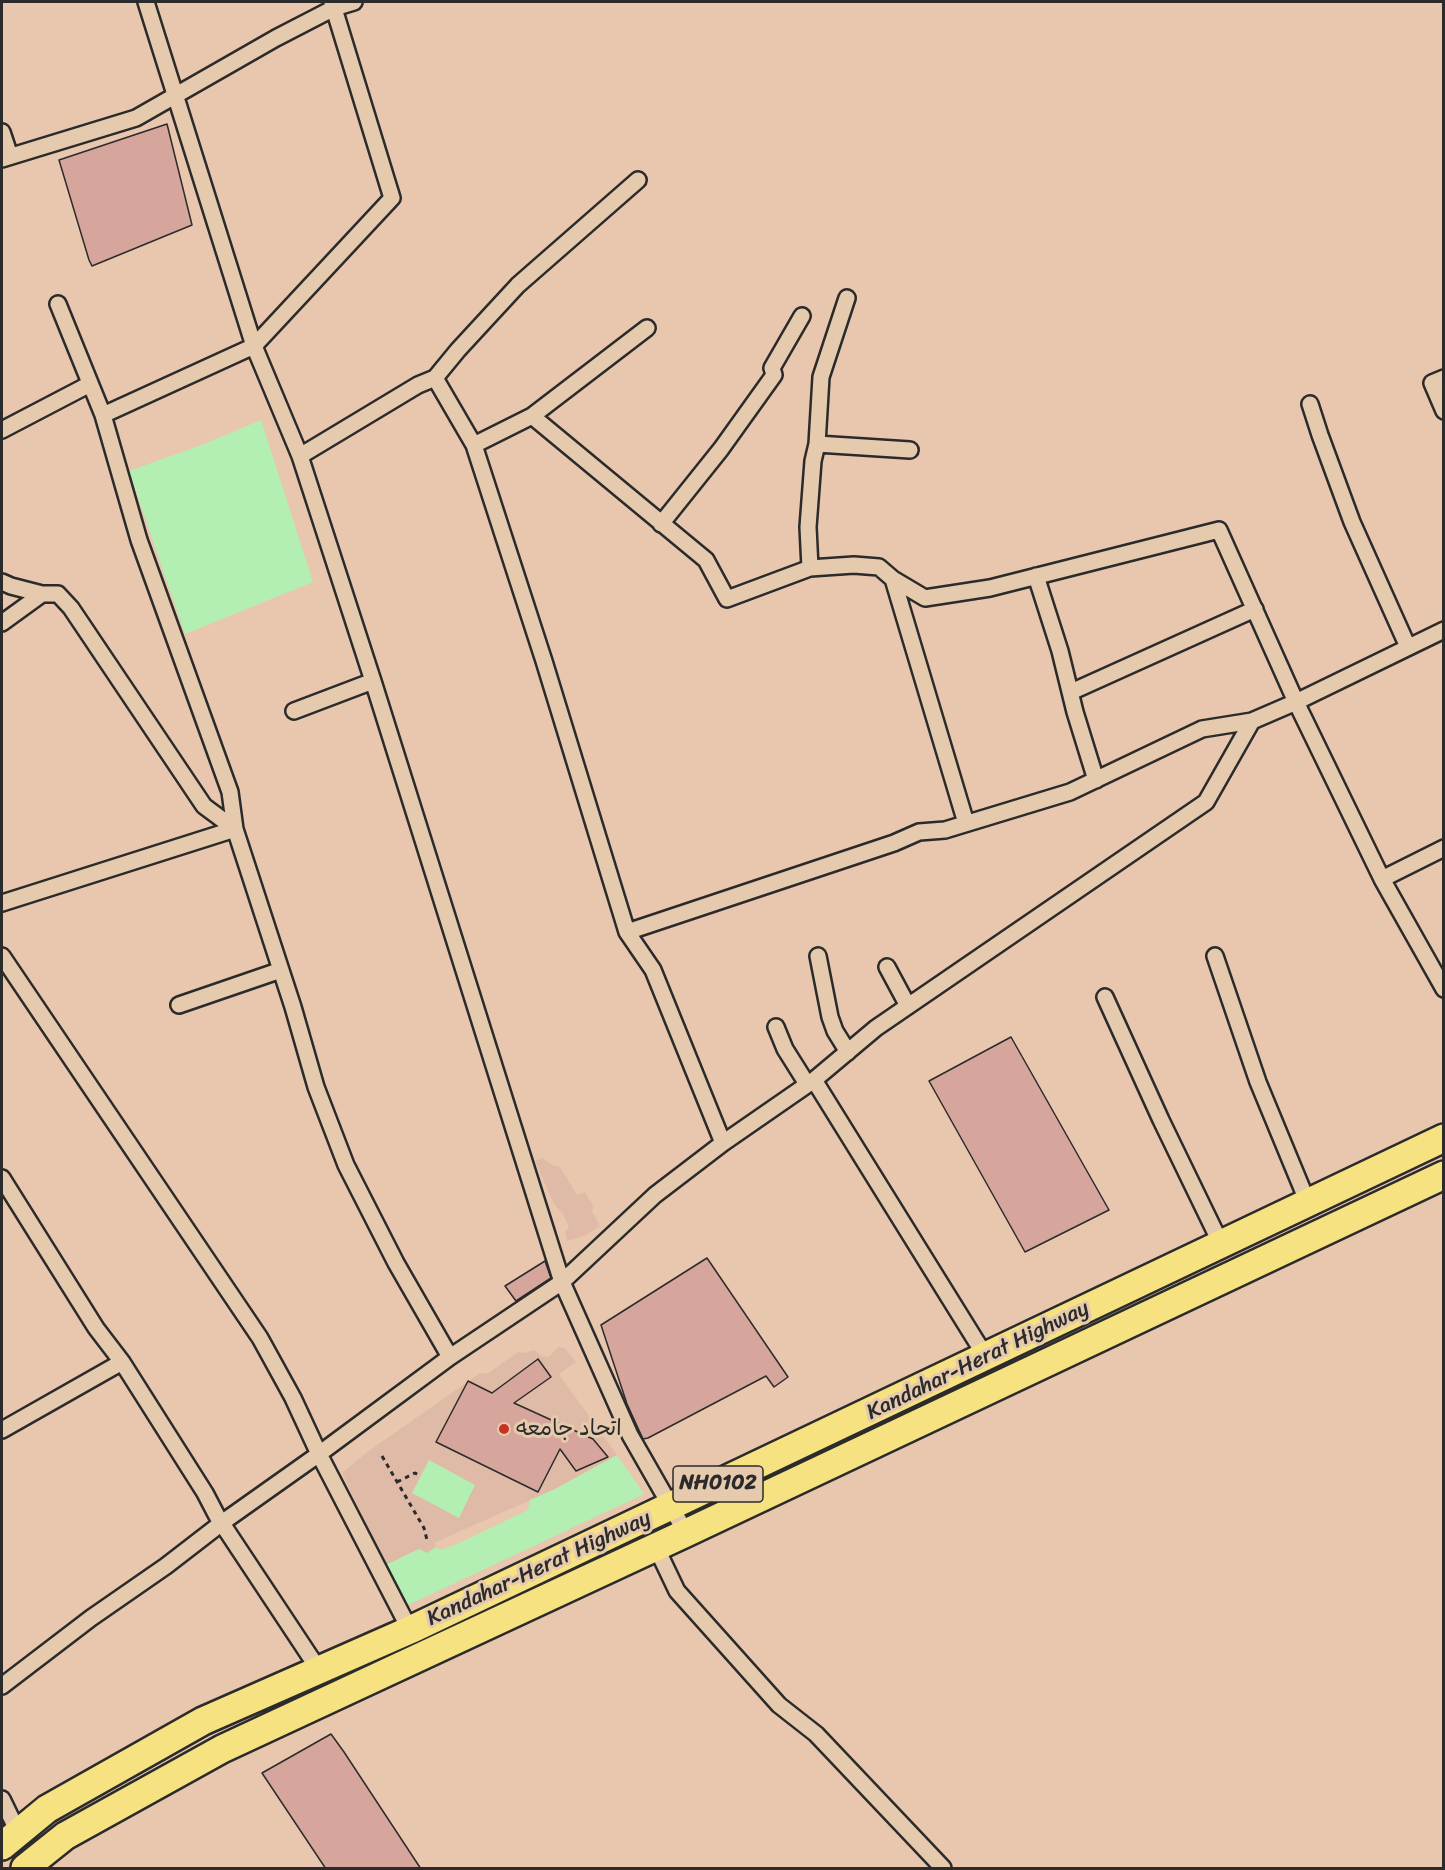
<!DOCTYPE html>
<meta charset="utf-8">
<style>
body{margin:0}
#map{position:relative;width:1445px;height:1870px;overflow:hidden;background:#e9c7ae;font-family:Sriracha,sans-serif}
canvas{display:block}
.frame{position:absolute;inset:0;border:3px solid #2b2b2b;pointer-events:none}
</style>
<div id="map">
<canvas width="1445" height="1870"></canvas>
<div class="frame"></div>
</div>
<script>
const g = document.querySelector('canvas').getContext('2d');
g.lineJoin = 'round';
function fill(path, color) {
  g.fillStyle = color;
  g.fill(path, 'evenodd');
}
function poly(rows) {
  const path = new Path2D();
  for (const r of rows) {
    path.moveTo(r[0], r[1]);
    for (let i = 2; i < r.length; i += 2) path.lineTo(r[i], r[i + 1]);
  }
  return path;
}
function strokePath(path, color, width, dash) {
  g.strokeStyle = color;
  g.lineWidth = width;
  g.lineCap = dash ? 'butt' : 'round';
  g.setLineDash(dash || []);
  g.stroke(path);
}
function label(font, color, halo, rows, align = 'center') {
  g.font = font + ' Sriracha,"Playpen Sans Arabic",sans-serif';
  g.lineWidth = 6;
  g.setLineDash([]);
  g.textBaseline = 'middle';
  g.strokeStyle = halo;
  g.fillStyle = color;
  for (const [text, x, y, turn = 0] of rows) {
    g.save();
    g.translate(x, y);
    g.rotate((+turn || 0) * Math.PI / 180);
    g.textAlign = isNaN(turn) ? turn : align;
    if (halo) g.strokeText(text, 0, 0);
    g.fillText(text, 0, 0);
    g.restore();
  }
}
const built = poly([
 [542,1158,554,1166,560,1167,577,1195,585,1192,593,1206,592,1212,600,1226,584,1236,567,1241,565,1232,569,1227,563,1214,554,1204,535,1161],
 [558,1347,565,1348,576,1362,559,1374,617,1455,555,1489,434,1543,436,1547,427,1554,419,1549,386,1565,342,1473,366,1453,480,1373,487,1374,518,1352,524,1353,534,1350,542,1356,549,1357]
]);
const green = poly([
 [261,420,313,582,185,634,129,471,204,444],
 [617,1455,644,1494,406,1606,386,1565,419,1549,427,1553,436,1547,440,1550,457,1544,528,1510,530,1500,555,1489],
 [429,1460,475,1485,459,1518,412,1493]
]);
const building = poly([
 [167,124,192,225,92,266,89,260,59,160,167,124],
 [1011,1037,1109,1210,1025,1252,929,1081,1011,1037],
 [707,1258,788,1377,774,1387,766,1376,648,1438,643,1439,627,1404,601,1325,707,1258],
 [545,1261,551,1278,516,1301,505,1286,545,1261],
 [538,1359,551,1377,514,1403,593,1439,608,1457,576,1471,560,1449,538,1492,436,1442,468,1381,492,1393,538,1359],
 [331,1734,344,1752,421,1869,326,1869,262,1773,331,1734]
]);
const path = poly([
 [382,1456,424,1528,427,1540],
 [397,1482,415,1473,421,1476]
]);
const street = poly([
 [146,2,254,346,300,456,373,681,562,1282,630,1435,686,1533],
 [2,132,10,156],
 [2,159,136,118,276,38,334,8,354,2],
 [58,304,103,415,139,540,230,792,235,829,293,1007,316,1087,346,1165,396,1263,450,1357],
 [435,378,474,445,544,661,627,932,653,970,723,1143],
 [1444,378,1432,383,1444,411],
 [1310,404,1320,435,1352,522,1408,647],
 [103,415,254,346,392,198,332,2],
 [532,416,706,560,727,599,810,568,854,565,879,567,893,579,925,598,990,588,1219,530,1296,702,1382,879,1444,989],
 [2,430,90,384],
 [817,444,910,450],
 [474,445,532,416,647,328],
 [300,456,418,385,435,378,458,350,518,285,638,180],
 [661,524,721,449,774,375,772,368,802,316],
 [810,568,808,527,813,461,817,444,821,377,847,298],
 [1036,576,1060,651,1075,712,1096,780],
 [893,579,966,823],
 [2,582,11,586,42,594,58,594,71,608,204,806,235,829],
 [2,623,42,594],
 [1071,692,1255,609],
 [294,711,373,681],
 [1382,879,1444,848],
 [2,903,235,829],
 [627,932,894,843,919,832,945,830,1070,792,1202,729,1252,721,1296,702,1444,630],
 [2,956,260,1338,293,1398,319,1454,410,1630],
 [818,956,830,1017,835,1031,848,1052],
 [1215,956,1258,1082,1308,1203],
 [887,967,908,1006],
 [1105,997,1161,1120,1221,1244],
 [179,1005,281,970],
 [776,1027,785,1049,807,1084],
 [814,1080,986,1357],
 [2,1178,96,1328,122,1362,205,1493,217,1516,319,1670],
 [2,1430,122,1362],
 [656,1547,677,1591,779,1705,816,1734,943,1868],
 [2,1686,91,1618,166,1566,223,1522,319,1454,450,1357,562,1282,655,1195,723,1143,814,1080,876,1028,1206,802,1252,721],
 [2,1799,18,1832]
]);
const highway = poly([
 [2,1846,47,1809,203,1721,410,1630,1444,1138],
 [25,1868,65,1836,222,1749,686,1533,1444,1175]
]);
const markers = [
 [504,1429,6,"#c8321e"]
];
const shields = [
 [718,1484,90]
];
const shieldNames = [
 ["NH0102",718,1484]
];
const streetNames = [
 ["Kandahar-Herat Highway",978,1361,-26],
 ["Kandahar-Herat Highway",539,1569,-25]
];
const poiNames = [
 ["اتحاد جامعه",516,1429]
];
fill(built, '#dfbaa6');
fill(green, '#b3eeb2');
fill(building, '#d6a59c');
strokePath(building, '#2b2b2b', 1.5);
strokePath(street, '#2b2b2b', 20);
strokePath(highway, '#2b2b2b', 32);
strokePath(path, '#2b2b2b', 3, [4.5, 4.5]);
strokePath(street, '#e6caad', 15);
strokePath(highway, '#f7e281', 27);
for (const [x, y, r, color] of markers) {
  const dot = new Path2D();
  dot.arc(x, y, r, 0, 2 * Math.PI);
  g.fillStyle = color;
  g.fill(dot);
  strokePath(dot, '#e6caad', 2);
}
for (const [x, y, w] of shields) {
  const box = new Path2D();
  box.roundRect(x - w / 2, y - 18, w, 36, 4.5);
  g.fillStyle = '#e6caad';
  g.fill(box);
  strokePath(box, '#2b2b2b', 1.5);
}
label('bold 21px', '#2b2b2b', null, shieldNames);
label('22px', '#2b2b2b', '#e6caad', streetNames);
label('22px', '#2b2b2b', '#e6caad', poiNames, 'left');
</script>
